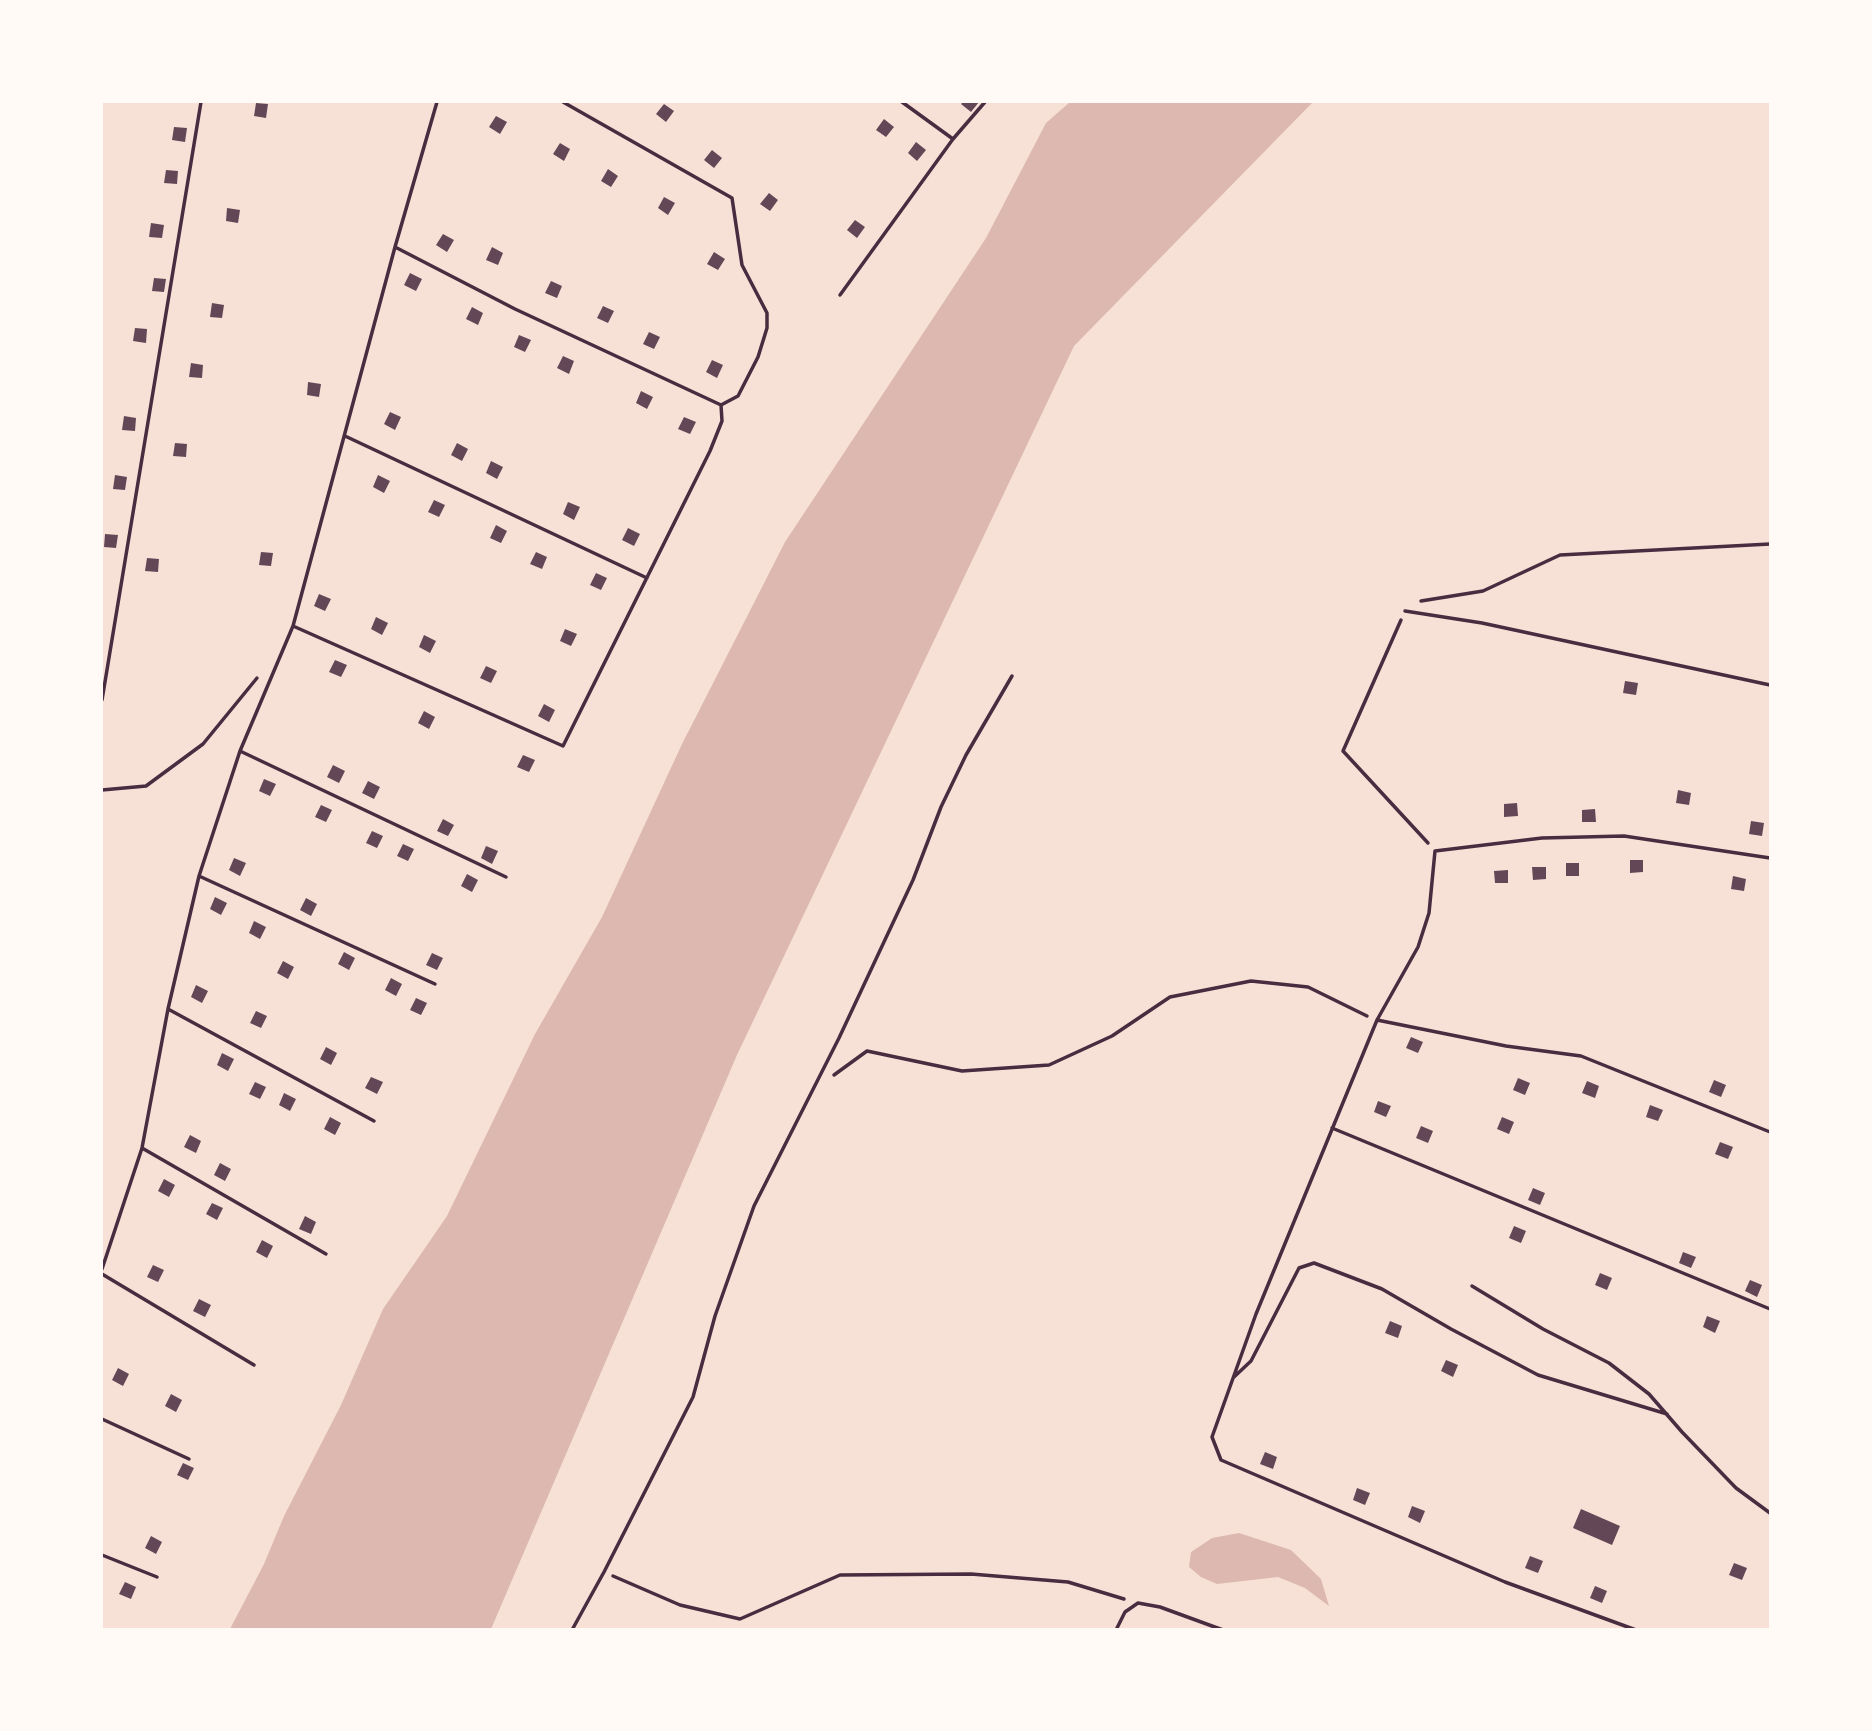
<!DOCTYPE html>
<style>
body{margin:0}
#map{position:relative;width:1872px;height:1731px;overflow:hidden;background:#f7e1d7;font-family:"Fira Sans Condensed",sans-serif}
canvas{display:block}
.frame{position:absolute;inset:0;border:103px solid #fffaf5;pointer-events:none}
</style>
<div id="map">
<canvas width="1872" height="1731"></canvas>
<div class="frame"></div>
</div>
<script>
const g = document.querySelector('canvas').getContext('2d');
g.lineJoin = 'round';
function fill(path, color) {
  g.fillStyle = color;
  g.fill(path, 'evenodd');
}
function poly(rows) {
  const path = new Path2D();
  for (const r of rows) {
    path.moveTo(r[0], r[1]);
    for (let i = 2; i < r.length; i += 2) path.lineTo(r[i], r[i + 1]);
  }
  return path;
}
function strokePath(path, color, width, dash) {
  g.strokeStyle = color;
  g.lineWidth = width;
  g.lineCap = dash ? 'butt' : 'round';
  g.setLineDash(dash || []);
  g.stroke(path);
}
const water = poly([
 [1070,102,1313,102,1074,346,737,1055,491,1629,230,1629,264,1564,284,1516,341,1405,383,1309,447,1216,535,1034,602,917,682,744,785,542,986,238,1046,123],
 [1239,1533,1291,1550,1321,1579,1329,1606,1305,1588,1278,1577,1217,1584,1201,1577,1189,1567,1191,1552,1212,1538]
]);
const building = poly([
 [963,102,979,102,971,112,961,104],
 [256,103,268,104,266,118,254,116],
 [664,104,674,111,666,122,656,114],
 [496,116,507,122,500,134,489,127],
 [884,119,894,127,886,137,876,130],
 [174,127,187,128,185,142,172,140],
 [916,142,926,150,917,161,908,153],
 [560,143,570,149,564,161,553,154],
 [712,150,722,158,714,168,704,160],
 [608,169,618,176,611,187,601,181],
 [166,170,178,171,177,184,164,183],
 [769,193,778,200,770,211,760,204],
 [664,197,675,203,668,215,658,208],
 [227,208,240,210,238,223,226,221],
 [855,220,865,227,857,238,847,230],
 [151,223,164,225,162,238,149,237],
 [443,234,454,240,447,252,436,245],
 [492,247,503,253,498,265,486,260],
 [714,252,725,259,718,270,707,264],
 [410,273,422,279,416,291,404,285],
 [154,278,166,279,164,292,152,291],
 [551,281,562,286,557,298,545,293],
 [212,303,224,305,222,318,210,317],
 [603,306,614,311,608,323,597,318],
 [472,307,483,313,478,325,466,319],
 [135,328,147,329,146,343,133,341],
 [649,332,660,337,654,349,643,344],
 [519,335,531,340,525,352,514,347],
 [563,356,574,361,569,374,557,368],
 [712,360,723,365,717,378,706,372],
 [191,363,203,365,202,378,189,377],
 [308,382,321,384,319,397,307,395],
 [641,391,653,397,647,409,636,403],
 [390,412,401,417,395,430,384,424],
 [124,416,136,418,135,431,122,430],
 [684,417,696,422,690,434,678,429],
 [175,443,187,444,186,457,173,456],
 [457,443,468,449,462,461,451,455],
 [491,461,503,467,497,479,486,473],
 [115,475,127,477,125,490,113,489],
 [378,475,390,481,384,493,373,487],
 [434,500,445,505,439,517,428,512],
 [568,502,580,507,574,520,563,514],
 [496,525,507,531,501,543,490,538],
 [628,528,640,534,634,546,622,540],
 [105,534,118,535,116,548,104,547],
 [261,552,273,553,271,566,259,565],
 [536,552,547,557,542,569,530,564],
 [147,558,159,559,158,572,145,571],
 [596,573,607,578,601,590,590,585],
 [319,594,331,599,325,611,314,606],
 [376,617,388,623,382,635,371,629],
 [565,629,577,634,571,646,560,641],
 [424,635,436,641,430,653,419,647],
 [335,660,347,665,341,677,329,672],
 [486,666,497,671,491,683,480,678],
 [1625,681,1638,683,1636,695,1623,693],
 [544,704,555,710,549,722,538,716],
 [424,711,435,717,429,729,418,723],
 [523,755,535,760,529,772,517,767],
 [333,765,345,771,339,783,327,777],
 [264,779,276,784,270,796,259,791],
 [368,781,380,787,374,799,362,793],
 [1678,790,1691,793,1689,805,1676,803],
 [1517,803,1518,816,1504,817,1504,804],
 [321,805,332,810,326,822,315,817],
 [1595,809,1596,822,1582,822,1582,810],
 [443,819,454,825,448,836,437,831],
 [1751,821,1764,823,1762,836,1749,834],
 [372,831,383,836,377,848,366,843],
 [403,844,414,849,408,861,397,856],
 [486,846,498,851,492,864,481,858],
 [234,858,246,863,240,876,229,870],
 [1630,860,1643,860,1643,872,1630,873],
 [1566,863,1579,863,1579,876,1566,876],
 [1532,867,1546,867,1546,879,1533,880],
 [1508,870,1508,883,1495,883,1494,871],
 [467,874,478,880,472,892,461,886],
 [1733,876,1746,879,1744,891,1731,889],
 [215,897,227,903,221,915,210,909],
 [306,898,317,904,311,916,300,910],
 [254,921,266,927,260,939,249,933],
 [344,952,355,958,349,970,338,964],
 [432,953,443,958,437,970,426,965],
 [283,961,294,967,288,979,277,973],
 [391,978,402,984,396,996,385,990],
 [196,985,208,991,202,1003,191,997],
 [416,998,427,1003,421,1015,410,1010],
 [256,1011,267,1016,261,1028,250,1023],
 [1411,1037,1423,1042,1418,1053,1406,1048],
 [326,1047,337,1053,331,1065,320,1059],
 [222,1053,234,1059,228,1071,217,1065],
 [371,1077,383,1082,377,1094,365,1088],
 [1518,1078,1530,1083,1525,1095,1513,1090],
 [1714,1080,1726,1085,1721,1097,1709,1092],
 [1587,1081,1599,1086,1595,1098,1582,1093],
 [255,1082,266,1087,260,1099,249,1094],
 [284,1093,296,1099,290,1111,279,1105],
 [1378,1101,1391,1106,1386,1117,1374,1112],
 [1650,1105,1663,1110,1658,1121,1646,1117],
 [330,1117,341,1123,335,1135,324,1129],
 [1502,1117,1514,1122,1509,1134,1497,1129],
 [1421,1126,1433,1131,1428,1143,1416,1138],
 [190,1135,201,1141,196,1153,184,1147],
 [1720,1142,1733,1147,1728,1159,1715,1154],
 [220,1163,231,1169,225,1181,214,1175],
 [164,1179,175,1185,169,1197,158,1191],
 [1533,1188,1545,1193,1540,1205,1528,1200],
 [212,1203,223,1208,217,1220,206,1214],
 [305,1216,316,1222,311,1234,299,1229],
 [1514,1226,1526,1231,1521,1243,1509,1238],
 [262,1240,273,1246,267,1258,256,1252],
 [1683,1252,1696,1257,1691,1268,1679,1263],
 [153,1265,164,1270,158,1282,147,1277],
 [1600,1273,1612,1278,1607,1290,1595,1285],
 [1750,1280,1762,1285,1757,1297,1745,1291],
 [199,1299,211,1305,205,1317,193,1311],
 [1707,1316,1720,1321,1715,1333,1703,1327],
 [1390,1321,1402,1326,1398,1338,1385,1333],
 [1446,1360,1458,1365,1453,1377,1441,1371],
 [118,1368,129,1374,123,1386,112,1380],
 [171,1394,182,1400,176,1412,165,1406],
 [1265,1452,1277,1457,1273,1469,1260,1464],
 [183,1463,194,1468,188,1480,177,1475],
 [1357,1488,1370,1493,1365,1505,1353,1500],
 [1412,1506,1425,1511,1420,1523,1408,1517],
 [1581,1509,1620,1526,1612,1545,1573,1528],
 [151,1536,162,1542,156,1554,145,1548],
 [1530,1556,1543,1561,1538,1573,1525,1568],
 [1734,1563,1747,1568,1742,1580,1729,1575],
 [125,1582,136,1587,131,1599,119,1594],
 [1595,1586,1607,1591,1602,1603,1590,1598]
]);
const path = poly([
 [1421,601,1483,591,1560,555,1770,544],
 [1401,620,1343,751,1428,843],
 [102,790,146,786,203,744,257,678],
 [834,1075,867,1051,962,1071,1049,1065,1112,1036,1170,997,1251,981,1308,987,1367,1016],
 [613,1576,680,1605,740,1619,840,1575,971,1574,1068,1582,1124,1599]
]);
const service = poly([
 [902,102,953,139],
 [395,247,515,309,721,405],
 [840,295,953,139,985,102],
 [345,436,647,578],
 [1405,611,1482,623,1770,685],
 [293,626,563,746,710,451,722,421,721,405,738,396,758,357,767,328,767,313,742,265,732,198,563,102],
 [102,700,201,102],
 [240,751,506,877],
 [199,876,435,984],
 [168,1009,374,1121],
 [1377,1020,1506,1046,1581,1056,1770,1132],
 [1332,1128,1770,1309],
 [142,1148,326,1254],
 [102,1269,142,1148,168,1009,199,876,240,751,293,626,395,247,437,102],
 [102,1274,254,1365],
 [1472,1286,1543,1329,1609,1363,1649,1394,1682,1432,1736,1488,1770,1513],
 [1234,1377,1251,1361,1299,1268,1314,1263,1382,1289,1451,1329,1538,1375,1667,1414],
 [102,1419,189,1459],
 [102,1555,157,1577],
 [572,1630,604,1572,693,1397,715,1316,754,1206,839,1038,913,880,941,807,966,755,1012,676],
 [1116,1630,1125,1612,1138,1603,1160,1607,1223,1630],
 [1636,1630,1505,1582,1221,1460,1212,1437,1256,1314,1377,1020,1418,947,1429,913,1435,851,1542,838,1624,836,1770,858]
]);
fill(water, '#dcb8b0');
fill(building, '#644757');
strokePath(path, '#4a2c40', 3.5);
strokePath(service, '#4a2c40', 3.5);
</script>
